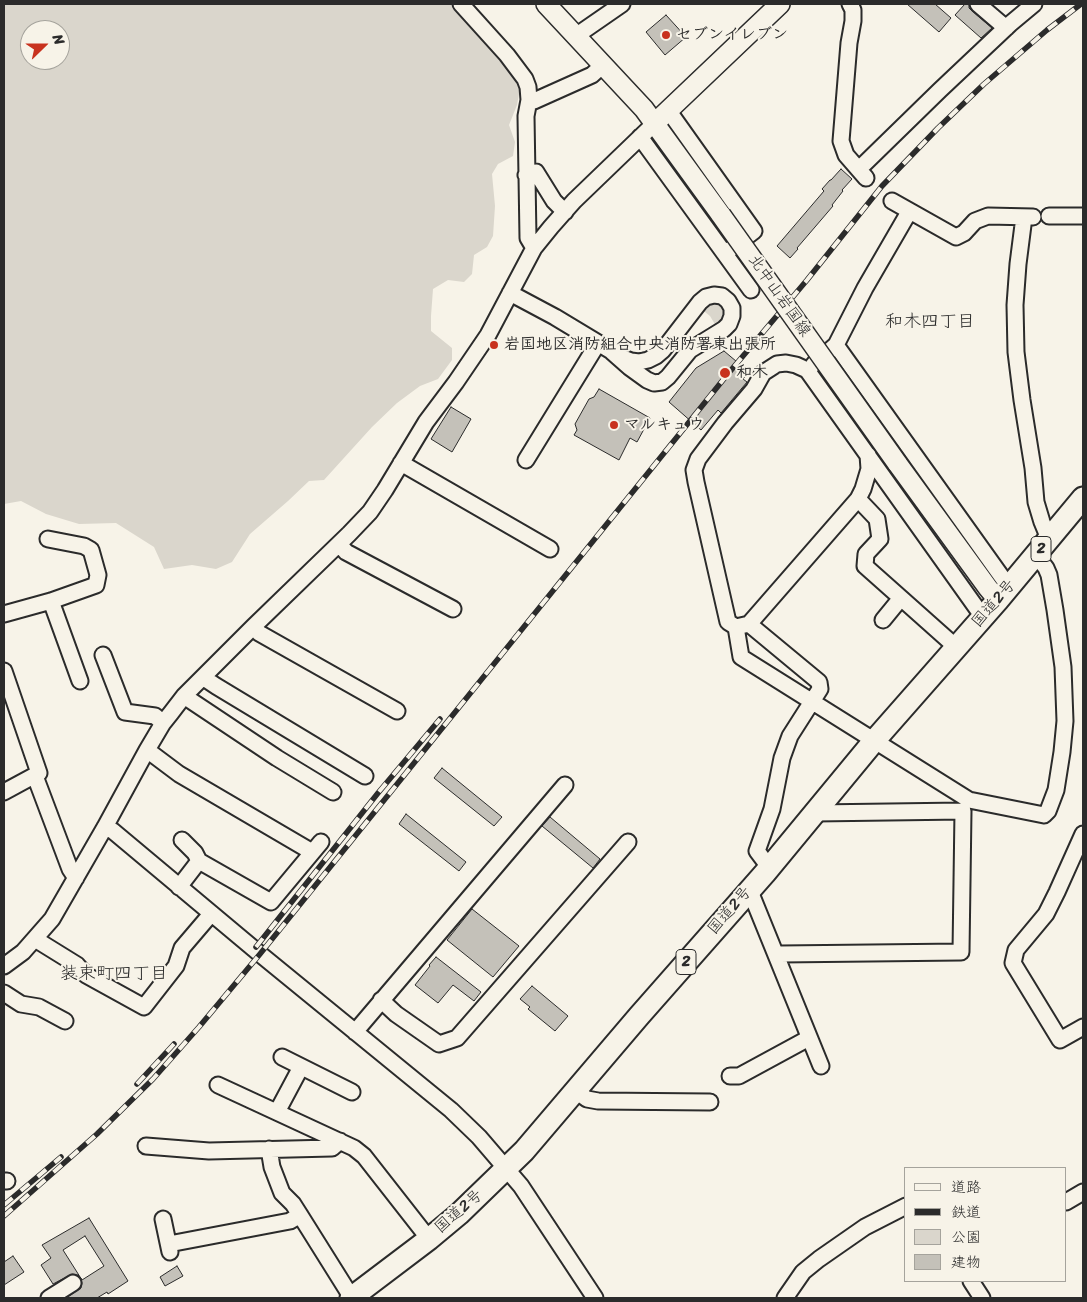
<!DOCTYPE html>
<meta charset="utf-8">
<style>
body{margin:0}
#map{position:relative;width:1087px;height:1302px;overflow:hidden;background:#f7f3e8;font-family:Sriracha,"Klee One",sans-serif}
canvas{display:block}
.frame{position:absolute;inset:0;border:5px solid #2b2b2b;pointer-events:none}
.legend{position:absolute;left:904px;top:1167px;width:162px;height:115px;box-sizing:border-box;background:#f7f3e8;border:1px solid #a5a39c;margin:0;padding:6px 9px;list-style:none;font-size:15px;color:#2b2b2b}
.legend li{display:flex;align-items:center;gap:10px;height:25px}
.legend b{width:25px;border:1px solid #a5a39c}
.north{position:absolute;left:20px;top:20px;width:50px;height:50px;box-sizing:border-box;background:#f7f3e8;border:1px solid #a5a39c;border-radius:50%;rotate:68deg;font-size:14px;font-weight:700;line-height:20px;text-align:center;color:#2b2b2b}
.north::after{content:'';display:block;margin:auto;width:18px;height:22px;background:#c8321e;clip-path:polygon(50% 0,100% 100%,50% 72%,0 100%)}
</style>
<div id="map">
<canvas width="1087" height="1302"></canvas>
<div class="frame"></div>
<ul class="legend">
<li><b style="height:6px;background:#f7f3e8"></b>道路</li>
<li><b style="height:6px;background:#2b2b2b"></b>鉄道</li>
<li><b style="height:14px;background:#dad6cc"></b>公園</li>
<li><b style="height:14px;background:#c4c1b9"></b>建物</li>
</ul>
<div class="north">N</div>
</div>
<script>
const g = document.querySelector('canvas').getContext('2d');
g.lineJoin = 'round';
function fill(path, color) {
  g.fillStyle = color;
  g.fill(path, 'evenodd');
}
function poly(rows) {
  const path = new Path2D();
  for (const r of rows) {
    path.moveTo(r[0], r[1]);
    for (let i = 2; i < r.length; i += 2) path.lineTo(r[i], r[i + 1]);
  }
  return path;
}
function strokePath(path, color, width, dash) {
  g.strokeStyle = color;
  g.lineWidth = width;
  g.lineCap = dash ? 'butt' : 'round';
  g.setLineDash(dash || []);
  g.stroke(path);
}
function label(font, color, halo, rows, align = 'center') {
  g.font = font + ' Sriracha,"Klee One",sans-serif';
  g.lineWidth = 4;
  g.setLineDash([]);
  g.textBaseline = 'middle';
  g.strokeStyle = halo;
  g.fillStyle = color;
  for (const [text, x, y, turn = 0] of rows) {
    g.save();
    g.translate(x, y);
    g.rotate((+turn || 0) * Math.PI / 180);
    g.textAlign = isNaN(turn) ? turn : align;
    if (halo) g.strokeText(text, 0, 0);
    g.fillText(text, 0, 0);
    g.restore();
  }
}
const green = poly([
 [4,4,455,4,509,67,520,89,517,105,509,125,515,142,513,156,498,164,492,174,495,206,493,236,487,247,474,255,472,274,464,282,448,280,433,289,431,316,431,331,452,348,452,360,438,379,420,386,397,403,372,427,324,480,309,481,288,501,250,534,232,562,216,569,192,565,164,569,154,547,116,523,79,524,46,514,21,501,4,504],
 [30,30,60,30,60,60,30,60],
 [713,302,719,303,724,307,726,312,725,319,716,326,710,316,700,308]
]);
const building = poly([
 [907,4,935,4,951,18,939,32,907,4],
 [965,4,969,4,969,8,972,11,992,28,981,38,955,15,965,4],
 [666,15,686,37,665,55,646,32,666,15],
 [841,169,852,179,842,190,843,191,832,205,833,206,797,248,798,249,790,258,777,246,824,191,822,189,830,180,831,180,841,169],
 [724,351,749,372,743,379,747,382,721,413,718,410,701,430,669,402,696,368,724,351],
 [599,389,650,418,637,442,630,438,619,460,574,435,577,430,575,424,589,399,594,397,599,389],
 [451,407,471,419,452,452,431,439,451,407],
 [442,768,502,817,494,826,434,778,442,768],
 [406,814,466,862,459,871,399,824,406,814],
 [550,817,600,859,593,868,542,826,550,817],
 [472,909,519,946,493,977,447,940,472,909],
 [436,957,481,992,474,1001,453,985,438,1003,415,985,430,966,429,965,436,957],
 [532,986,568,1016,555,1031,528,1009,530,1007,520,999,532,986],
 [89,1218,128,1281,108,1294,107,1292,97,1298,66,1298,81,1288,82,1283,81,1278,78,1275,72,1274,53,1284,41,1265,51,1258,42,1245,89,1218],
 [85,1236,104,1266,82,1280,63,1250,85,1236],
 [13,1256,24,1272,4,1285,4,1262,13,1256],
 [177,1266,183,1276,165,1286,160,1277,177,1266]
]);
const minor = poly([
 [461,4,507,55,525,79,528,87,529,100,526,116,528,238,534,248],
 [850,4,853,10,853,21,849,43,841,141,846,155,866,178],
 [978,4,1006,28],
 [577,37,583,31,622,4],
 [529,100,534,101,592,75,603,65],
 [668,110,754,231,732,248],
 [640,137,751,290],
 [859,169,940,90,1010,24,1034,4],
 [526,175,536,172,554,201,565,212],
 [892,201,956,237,964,233,975,221,988,216,1033,217],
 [1049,216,1083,216],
 [1024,217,1018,264,1015,305,1016,352,1022,400,1033,468,1036,502,1042,522,1049,539],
 [510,293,555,317,623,358,631,361,639,362,648,360,656,356,663,350,700,302,706,297,714,295,722,296,728,301,732,308,732,316,729,324,724,329,690,350,668,377,662,382,654,383,647,380,629,367,612,352],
 [836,345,865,288,909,212],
 [814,364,836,345,1009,587],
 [526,460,598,343],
 [401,463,550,549],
 [858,499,877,519,880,539,866,554,865,566,901,598],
 [339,544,346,552,453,609],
 [51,601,80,681],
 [4,614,51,601,96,585,98,575,91,550,84,546,48,539],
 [983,617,807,370,796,365,786,363,777,364,763,373,754,389,725,423,698,459,694,470,696,482,728,622,736,627,741,657,969,800,1044,815,1048,811,1056,790,1062,752,1065,721,1063,667,1055,610,1049,575,1046,568,1036,555],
 [883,620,901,598,956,647],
 [749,624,858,499,863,489,869,469,868,455],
 [254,626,259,633,397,711],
 [736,627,749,624,819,682,820,689,790,736,782,758,772,809,757,851,769,867],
 [103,655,125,712,155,716,163,723],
 [4,671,39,773,4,792],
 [204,678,216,686,365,776],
 [184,696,277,758,333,792],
 [147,750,179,774,307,849,311,853],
 [35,776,70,869,76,878],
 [105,827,113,831,260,954,451,1110,479,1137,521,1186,595,1298],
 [1083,834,1057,892,1046,914,1016,950,1013,963,1060,1040,1083,1027],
 [182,840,195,853,199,861,271,902,321,842],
 [179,887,199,861],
 [747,892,752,896,821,1066],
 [35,939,77,965,86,975,144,1007,176,966,182,948,211,914],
 [776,955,780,954,961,952,963,811,815,813],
 [4,966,23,952,52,919,105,827,147,750,163,723,171,713,184,696,254,626,349,534,370,512,385,490,426,422,456,382,488,335,534,248,551,227,574,201,655,123],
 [4,993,21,1004,39,1007,65,1021],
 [381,1000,396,1014,439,1044,457,1038,628,842],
 [355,1032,565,785],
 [282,1057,352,1092],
 [730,1076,739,1076,809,1038],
 [218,1085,354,1148,364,1156,429,1239],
 [576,1091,587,1099,598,1101,710,1102],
 [277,1112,301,1067],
 [146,1146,209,1151,332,1148,340,1141],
 [269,1149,272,1167,282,1193,293,1204,300,1215,347,1290,351,1298],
 [4,1181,7,1181],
 [1066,1202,1083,1192],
 [163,1219,170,1252],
 [169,1244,290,1221,300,1215],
 [971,1281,982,1298],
 [49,1298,73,1283],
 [785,1298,803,1272,819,1259,865,1227,906,1206]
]);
const major = poly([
 [546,4,644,109,721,215],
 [655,123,780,4],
 [897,463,988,588,998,600]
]);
const highway = poly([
 [351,1298,429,1239,459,1214,524,1151,639,1016,765,873,874,741,998,600,1083,498]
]);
const rail = poly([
 [256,947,378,793,440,719],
 [137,1084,174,1044],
 [4,1205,61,1157],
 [4,1216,97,1134,153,1079,199,1027,260,954,727,375,807,280,882,186,938,128,984,84,1047,30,1081,4]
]);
const majorBridge = poly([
 [721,215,897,463]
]);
const markers = [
 [666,35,5,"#c8321e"],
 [494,345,5,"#c8321e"],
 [725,373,6,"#c8321e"],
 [614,425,5,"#c8321e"]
];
const shields = [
 [1041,549,20],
 [686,962,20]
];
const shieldNames = [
 ["2",1041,549],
 ["2",686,962]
];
const poiNames = [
 ["セブンイレブン",676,35],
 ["岩国地区消防組合中央消防署東出張所",504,345],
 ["和木",736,373],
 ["マルキュウ",624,425]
];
const streetNames = [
 ["北中山岩国線",779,296,55],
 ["国道2号",994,604,-49],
 ["国道2号",730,911,-49],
 ["国道2号",459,1212,-41]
];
const neighbourhoodNames = [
 ["和木四丁目",930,322],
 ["装束町四丁目",114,974]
];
fill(green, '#dad6cc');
fill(building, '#c4c1b9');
strokePath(building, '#2b2b2b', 1);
strokePath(minor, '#2b2b2b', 19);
strokePath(major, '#2b2b2b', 22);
strokePath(highway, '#2b2b2b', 25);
strokePath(minor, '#f7f3e8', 15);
strokePath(major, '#f7f3e8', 19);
strokePath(highway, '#f7f3e8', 21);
strokePath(rail, '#2b2b2b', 5.5);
strokePath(rail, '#f7f3e8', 4, [11]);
strokePath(majorBridge, '#2b2b2b', 22, []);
strokePath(majorBridge, '#f7f3e8', 19);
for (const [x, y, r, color] of markers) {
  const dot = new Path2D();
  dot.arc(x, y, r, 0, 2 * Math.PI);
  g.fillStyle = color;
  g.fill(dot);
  strokePath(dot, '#f7f3e8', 2);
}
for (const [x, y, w] of shields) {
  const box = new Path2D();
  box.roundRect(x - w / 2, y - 12.5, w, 25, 4);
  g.fillStyle = '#f7f3e8';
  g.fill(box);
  strokePath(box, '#2b2b2b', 1);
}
label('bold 15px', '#2b2b2b', null, shieldNames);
label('bold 16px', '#2b2b2b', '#f7f3e8', poiNames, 'left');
label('16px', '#2b2b2b', '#f7f3e8', streetNames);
label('18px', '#2b2b2b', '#f7f3e8', neighbourhoodNames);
</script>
